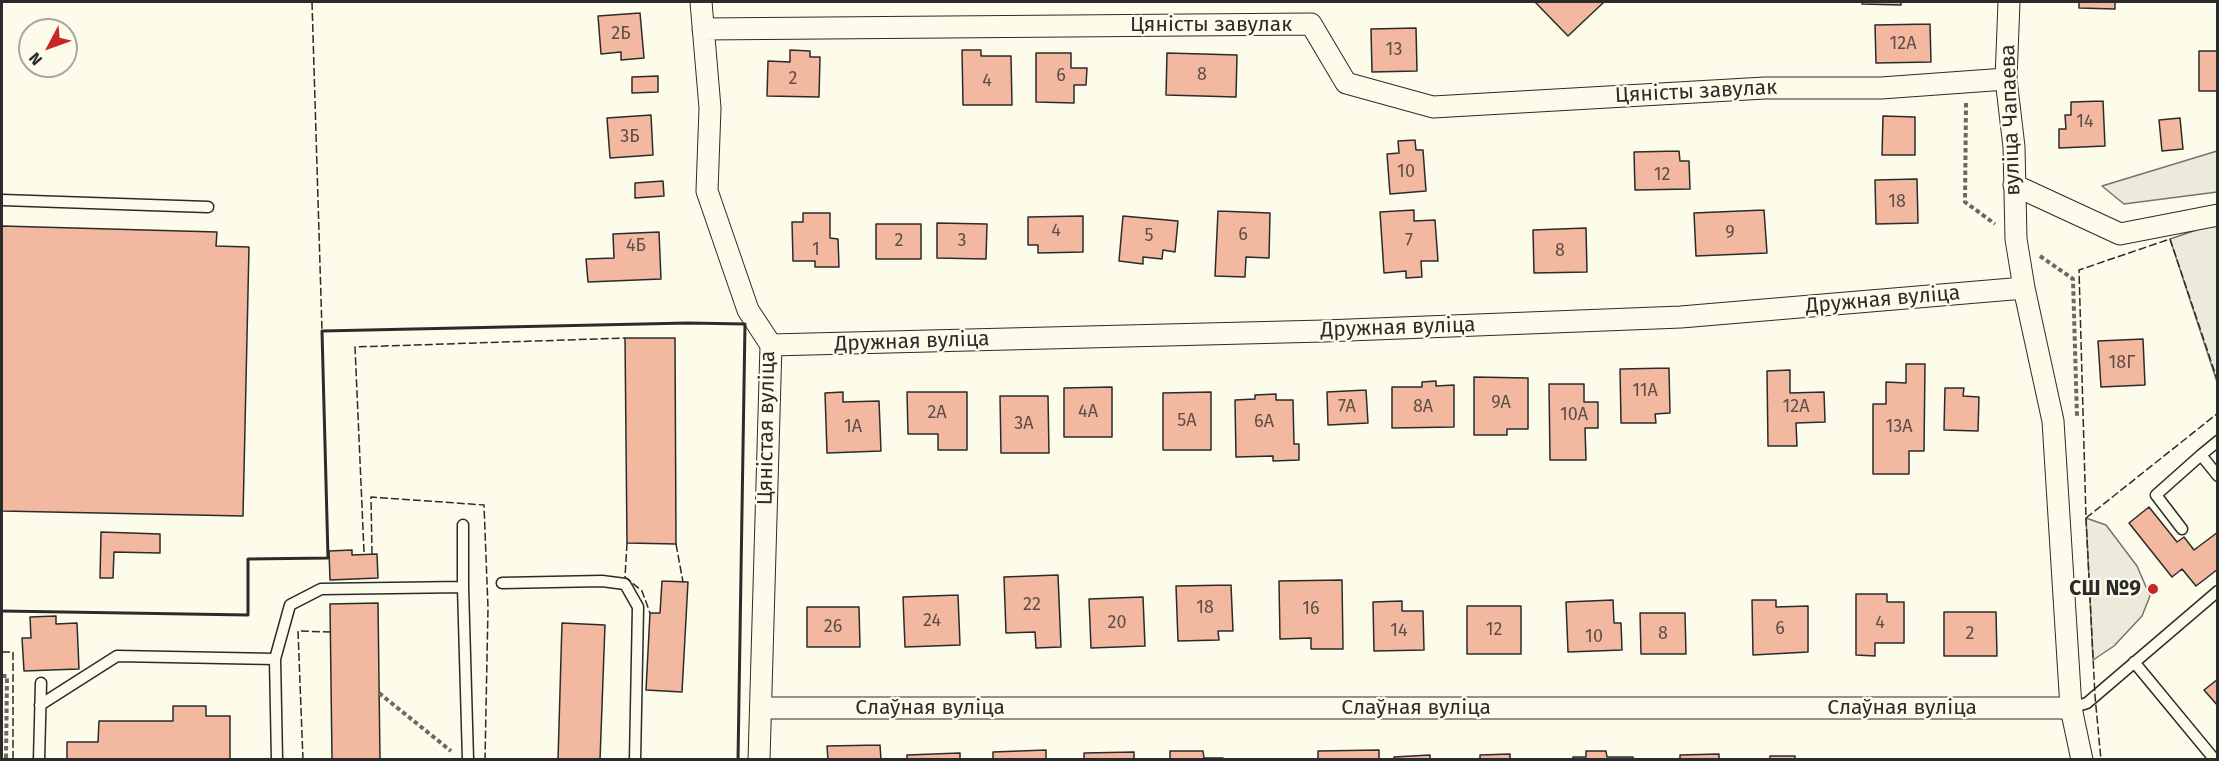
<!DOCTYPE html>
<meta charset="utf-8">
<style>
body{margin:0}
#map{position:relative;width:2219px;height:761px;overflow:hidden;background:#fdfbea;font-family:"Fira Sans",sans-serif}
canvas{display:block}
.frame{position:absolute;inset:0;border:3px solid #2b2b2b;pointer-events:none}
.north{position:absolute;left:18px;top:18px;width:60px;height:60px;box-sizing:border-box;background:#fdfbea;border:2px solid #a9a89e;border-radius:50%;rotate:229deg;font-size:16px;font-weight:700;line-height:24px;text-align:center;color:#2b2b2b}
.north::after{content:'';display:block;margin:auto;width:21px;height:27px;background:#c62828;clip-path:polygon(50% 0,100% 100%,50% 72%,0 100%)}
</style>
<div id="map">
<canvas width="2219" height="761"></canvas>
<div class="frame"></div>
<div class="north">N</div>
</div>
<script>
const g = document.querySelector('canvas').getContext('2d');
g.lineJoin = 'round';
function fill(path, color) {
  g.fillStyle = color;
  g.fill(path, 'evenodd');
}
function poly(rows) {
  const path = new Path2D();
  for (const r of rows) {
    path.moveTo(r[0], r[1]);
    for (let i = 2; i < r.length; i += 2) path.lineTo(r[i], r[i + 1]);
  }
  return path;
}
function strokePath(path, color, width, dash) {
  g.strokeStyle = color;
  g.lineWidth = width;
  g.lineCap = dash ? 'butt' : 'round';
  g.setLineDash(dash || []);
  g.stroke(path);
}
function label(font, color, halo, rows, align = 'center') {
  g.font = font + ' "Fira Sans",sans-serif';
  g.lineWidth = 4.5;
  g.setLineDash([]);
  g.textBaseline = 'middle';
  g.strokeStyle = halo;
  g.fillStyle = color;
  for (const [text, x, y, turn = 0] of rows) {
    g.save();
    g.translate(x, y);
    g.rotate((+turn || 0) * Math.PI / 180);
    g.textAlign = isNaN(turn) ? turn : align;
    if (halo) g.strokeText(text, 0, 0);
    g.fillText(text, 0, 0);
    g.restore();
  }
}
const green = poly([
 [2217,151,2217,192,2124,204,2102,186,2217,151],
 [2217,223,2217,382,2170,239,2217,223],
 [2086,518,2106,525,2137,566,2150,596,2142,616,2114,646,2093,660,2086,518]
]);
const building = poly([
 [1535,2,1604,2,1568,36,1535,2],
 [1862,2,1901,2,1901,5,1862,4,1862,2],
 [2079,2,2115,2,2115,9,2079,8,2079,2],
 [640,13,644,58,621,60,621,52,601,54,598,16,640,13],
 [1930,24,1931,62,1876,63,1875,25,1930,24],
 [1416,28,1417,71,1372,72,1371,29,1416,28],
 [790,50,810,51,810,57,820,57,819,97,767,96,768,61,790,62,790,50],
 [962,50,981,50,981,56,1011,56,1012,105,963,105,962,50],
 [2199,51,2218,51,2218,91,2199,91,2199,51],
 [1036,53,1071,53,1071,68,1087,68,1086,85,1074,85,1074,103,1036,102,1036,53],
 [1167,53,1237,55,1236,97,1166,95,1167,53],
 [658,76,658,92,632,93,632,77,658,76],
 [2103,101,2105,146,2059,148,2059,129,2066,129,2065,115,2071,115,2071,102,2103,101],
 [651,115,653,155,610,158,607,118,651,115],
 [1883,116,1915,117,1915,155,1882,155,1883,116],
 [2180,118,2183,149,2162,151,2159,120,2180,118],
 [1415,140,1416,150,1423,150,1426,191,1390,194,1387,154,1399,153,1398,141,1415,140],
 [1679,151,1680,161,1689,161,1690,189,1635,190,1634,152,1679,151],
 [1917,179,1918,223,1876,224,1875,180,1917,179],
 [663,181,664,196,635,198,635,183,663,181],
 [1414,210,1414,221,1435,220,1438,261,1421,261,1422,277,1406,278,1406,271,1384,273,1380,212,1414,210],
 [1764,210,1767,253,1696,256,1694,213,1764,210],
 [1218,211,1270,213,1269,258,1246,257,1245,277,1215,276,1218,211],
 [803,213,830,213,830,238,838,239,839,267,815,267,815,261,793,261,792,222,803,222,803,213],
 [1083,216,1083,252,1038,253,1038,245,1028,245,1028,217,1083,216],
 [1123,216,1178,221,1175,252,1163,250,1162,259,1143,257,1143,264,1119,261,1123,216],
 [937,223,987,224,986,259,937,258,937,223],
 [876,224,921,224,921,259,876,259,876,224],
 [2,226,217,232,216,246,249,247,243,516,2,511,2,226],
 [1586,228,1587,272,1534,273,1533,230,1586,228],
 [659,232,661,279,588,282,586,259,614,258,613,234,659,232],
 [625,338,675,338,676,544,627,543,625,338],
 [2143,339,2145,385,2101,387,2098,341,2143,339],
 [1906,364,1925,364,1924,451,1909,451,1909,474,1873,474,1873,404,1886,404,1886,382,1906,383,1906,364],
 [1669,368,1670,413,1655,414,1656,423,1621,423,1620,369,1669,368],
 [1790,370,1790,393,1824,392,1825,422,1796,423,1797,446,1768,446,1767,371,1790,370],
 [1474,377,1528,378,1528,429,1507,429,1507,435,1474,435,1474,377],
 [1436,381,1436,386,1454,385,1454,427,1392,428,1392,387,1422,387,1422,382,1436,381],
 [1549,384,1584,384,1584,402,1598,402,1598,428,1585,428,1586,460,1550,460,1549,384],
 [1112,387,1112,437,1064,437,1064,388,1112,387],
 [1945,388,1964,388,1963,396,1979,397,1978,431,1944,430,1945,388],
 [1366,390,1368,423,1328,425,1327,392,1366,390],
 [843,392,843,402,879,401,881,451,827,453,825,393,843,392],
 [907,392,967,392,967,450,938,450,938,434,908,434,907,392],
 [1211,392,1211,450,1163,450,1163,393,1211,392],
 [1276,394,1276,400,1293,400,1294,444,1299,444,1299,460,1273,461,1273,456,1236,457,1235,400,1255,399,1255,395,1276,394],
 [1000,396,1048,396,1049,453,1001,453,1000,396],
 [2149,507,2177,542,2184,537,2194,550,2218,532,2218,569,2196,586,2182,569,2172,577,2129,523,2149,507],
 [101,532,160,534,160,553,114,552,113,578,100,578,101,532],
 [352,550,352,555,377,554,378,578,330,580,329,551,352,550],
 [1058,575,1061,647,1036,648,1035,632,1006,633,1004,577,1058,575],
 [1342,580,1343,649,1311,649,1311,638,1280,639,1279,581,1342,580],
 [662,581,688,582,682,692,646,690,650,613,660,613,662,581],
 [1231,585,1233,631,1218,631,1219,640,1178,641,1176,586,1231,585],
 [1856,594,1887,594,1887,602,1904,602,1904,643,1875,643,1875,656,1856,655,1856,594],
 [958,595,960,645,905,647,903,597,958,595],
 [1143,597,1145,646,1091,648,1089,599,1143,597],
 [1613,600,1614,623,1621,623,1622,650,1568,652,1566,602,1613,600],
 [1752,600,1776,600,1776,607,1808,606,1808,652,1753,655,1752,600],
 [1402,601,1402,611,1423,611,1424,650,1374,651,1373,602,1402,601],
 [378,603,380,760,332,760,330,604,378,603],
 [1467,606,1521,606,1521,654,1467,654,1467,606],
 [807,607,859,607,860,647,807,647,807,607],
 [1944,612,1996,612,1997,656,1944,656,1944,612],
 [1640,613,1685,613,1686,654,1641,654,1640,613],
 [56,616,56,624,77,623,79,669,24,671,22,638,31,638,30,617,56,616],
 [562,623,605,625,600,760,558,760,562,623],
 [2218,679,2218,706,2204,690,2218,679],
 [173,706,206,706,206,716,230,716,230,760,67,760,67,742,98,742,99,721,173,721,173,706],
 [880,745,881,760,828,760,827,746,880,745],
 [1046,750,1046,760,993,760,993,752,1046,750],
 [1379,750,1379,760,1318,760,1318,751,1379,750],
 [1170,751,1203,751,1204,758,1223,758,1223,760,1170,760,1170,751],
 [1586,751,1606,751,1607,757,1633,757,1633,760,1573,760,1573,757,1586,757,1586,751],
 [1134,752,1134,760,1084,760,1084,753,1134,752],
 [960,753,960,760,907,760,907,755,960,753],
 [1510,754,1510,760,1480,760,1480,755,1510,754],
 [1719,754,1719,760,1680,760,1680,755,1719,754],
 [1430,755,1430,760,1395,760,1394,757,1430,755],
 [1770,756,1795,756,1795,760,1770,760,1770,756]
]);
const path = poly([
 [1966,103,1965,202,1995,224],
 [2040,256,2073,279,2077,417],
 [2,676,7,676,6,760],
 [379,693,451,751]
]);
const lane = poly([
 [2,200,208,207],
 [2218,441,2201,455,2218,476],
 [463,525,463,587,468,760],
 [2182,529,2156,495,2201,455],
 [502,583,602,581,625,584,638,607,635,760],
 [275,659,290,605,321,589,463,587],
 [2134,662,2215,760],
 [40,705,117,656,275,659,277,760],
 [2071,708,2087,703,2218,591],
 [39,760,41,683]
]);
const street = poly([
 [701,2,710,108,707,191,748,310,771,345,759,760],
 [2009,2,2006,79,2014,147,2016,239,2024,288,2053,421,2071,708,2082,760],
 [703,29,1311,24,1346,83,1433,107,1765,88,1881,88,2006,79],
 [2014,185,2120,234,2218,215],
 [771,345,1324,331,1681,317,2024,288],
 [761,708,2071,708]
]);
const fence = poly([
 [312,2,322,331],
 [2218,382,2170,239,2079,270,2086,518,2218,413],
 [2086,518,2095,696,2101,760],
 [627,543,625,577,642,591,650,613],
 [676,544,683,582],
 [364,552,355,347,625,338],
 [372,554,371,497,484,505,488,608,485,760],
 [2,652,13,652,13,760],
 [303,760,298,631,331,632]
]);
const wall = poly([
 [2,611,248,615,248,559,328,558,322,331,688,323,745,324,738,760]
]);
const markers = [
 [2153,589,6,"#c62828"]
];
const numberNames = [
 ["2Б",621,34],
 ["12А",1903,44],
 ["13",1394,50],
 ["8",1202,75],
 ["6",1061,76],
 ["2",793,79],
 ["4",987,81],
 ["14",2085,122],
 ["3Б",630,137],
 ["10",1406,172],
 ["12",1662,175],
 ["18",1897,202],
 ["4",1056,231],
 ["9",1730,233],
 ["6",1243,235],
 ["5",1149,236],
 ["2",899,241],
 ["3",962,241],
 ["7",1409,241],
 ["4Б",636,246],
 ["1",816,250],
 ["8",1560,251],
 ["18Г",2122,363],
 ["11А",1645,391],
 ["9А",1501,403],
 ["7А",1347,407],
 ["8А",1423,407],
 ["12А",1796,407],
 ["4А",1088,412],
 ["2А",937,413],
 ["10А",1574,415],
 ["5А",1187,421],
 ["6А",1264,422],
 ["3А",1024,424],
 ["1А",853,427],
 ["13А",1899,427],
 ["22",1032,605],
 ["18",1205,608],
 ["16",1311,609],
 ["24",932,621],
 ["20",1117,623],
 ["4",1880,623],
 ["26",833,627],
 ["6",1780,629],
 ["12",1494,630],
 ["14",1399,631],
 ["8",1663,634],
 ["2",1970,634],
 ["10",1594,637]
];
const streetNames = [
 ["Цяністы завулак",1211,25],
 ["Цяністы завулак",1696,92,-3],
 ["вуліца Чапаева",2011,120,-92],
 ["Дружная вуліца",1883,300,-5],
 ["Дружная вуліца",1398,328,-2],
 ["Дружная вуліца",912,342,-2],
 ["Цяністая вуліца",767,428,-89],
 ["Слаўная вуліца",930,708],
 ["Слаўная вуліца",1416,708],
 ["Слаўная вуліца",1902,708]
];
const poiNames = [
 ["СШ №9",2141,589]
];
fill(green, '#ecebdb');
strokePath(green, '#74746e', 1.5);
fill(building, '#f2b8a0');
strokePath(building, '#2b2b2b', 1.5);
strokePath(lane, '#2b2b2b', 13);
strokePath(street, '#2b2b2b', 23);
strokePath(path, '#6a6964', 4, [4.5, 3]);
strokePath(lane, '#fdfbea', 10);
strokePath(street, '#fdfbea', 21);
strokePath(fence, '#2b2b2b', 1.5, [8, 3]);
strokePath(wall, '#2b2b2b', 3);
for (const [x, y, r, color] of markers) {
  const dot = new Path2D();
  dot.arc(x, y, r, 0, 2 * Math.PI);
  g.fillStyle = color;
  g.fill(dot);
  strokePath(dot, '#fdfbea', 2);
}
label('18px', '#5d4e48', null, numberNames);
label('21px', '#2b2b2b', '#fdfbea', streetNames);
label('bold 21px', '#2b2b2b', '#fdfbea', poiNames, 'right');
</script>
